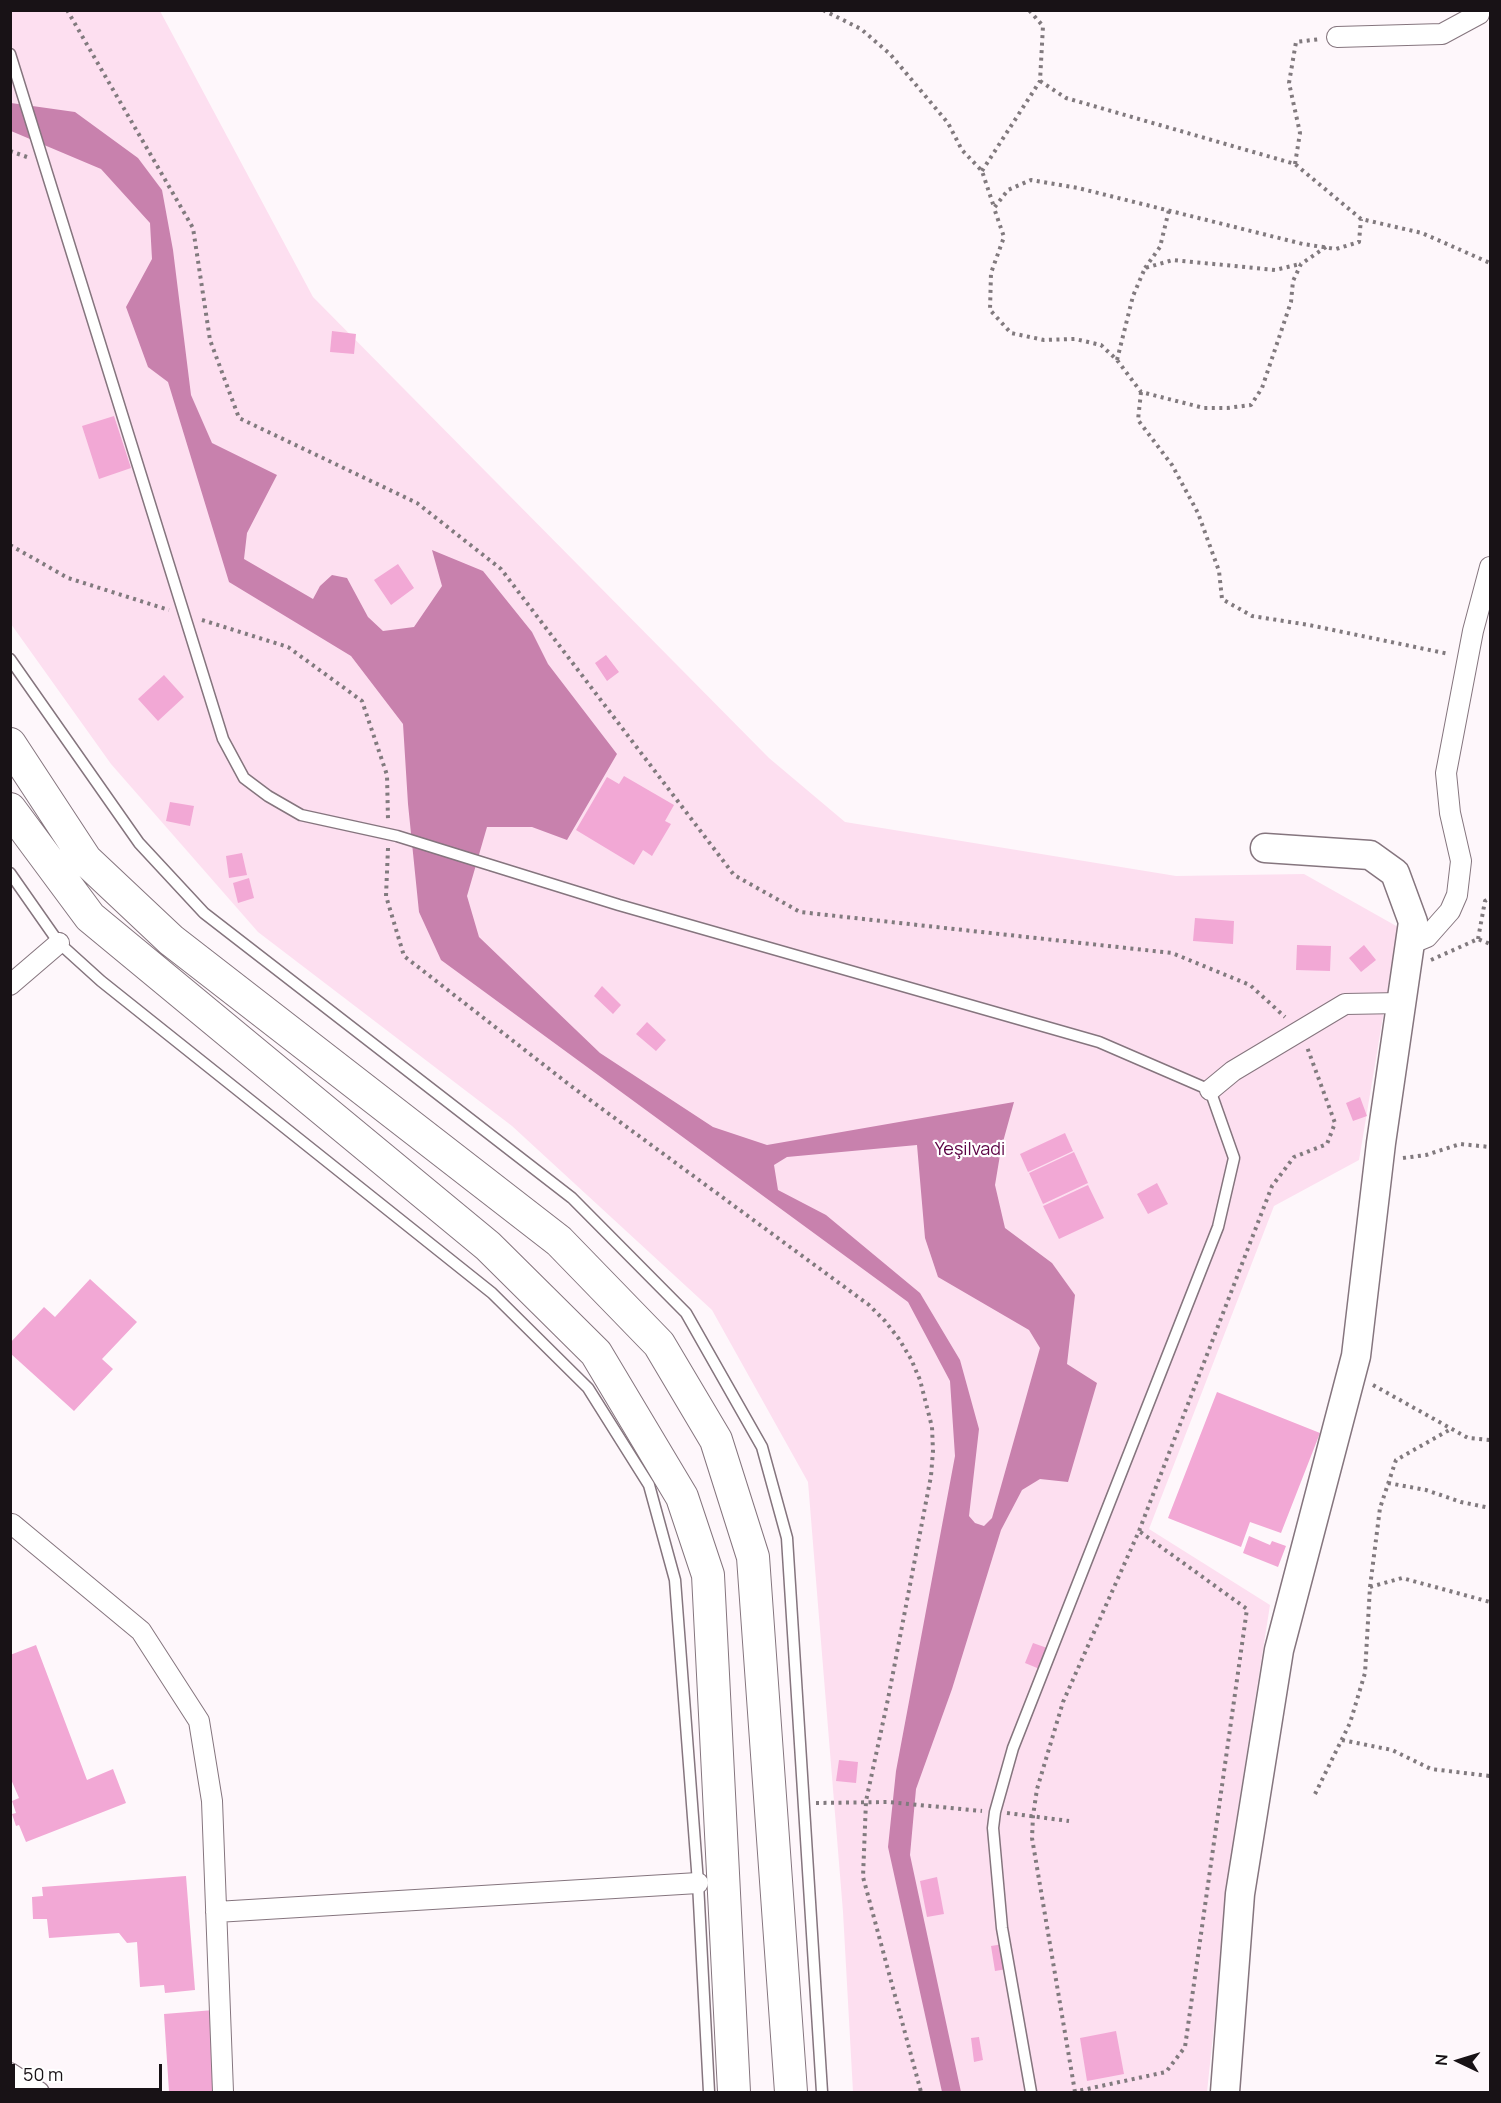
<!DOCTYPE html>
<meta charset="utf-8">
<style>
body{margin:0}
#map{position:relative;width:1501px;height:2103px;overflow:hidden;background:#fef7fb;font-family:Manrope,sans-serif}
canvas{display:block}
.frame{position:absolute;inset:0;border:12px solid #181216;pointer-events:none}
.north{position:absolute;left:1429px;top:2031px;width:60px;height:60px;-webkit-text-stroke:4px #fff;paint-order:stroke;rotate:274deg;font-size:16px;font-weight:700;line-height:24px;text-align:center;color:#181216}
.north::after{content:'';display:block;margin:auto;width:21px;height:27px;background:#181216;clip-path:polygon(50% 0,100% 100%,50% 72%,0 100%)}
.scale{position:absolute;left:12px;top:2064px;width:150px;height:27px;box-sizing:border-box;border:3px solid #181216;border-top:0;padding-left:8px;font-size:18px;line-height:21px;white-space:nowrap;color:#181216;-webkit-text-stroke:4px #fff;paint-order:stroke}
</style>
<div id="map">
<canvas width="1501" height="2103"></canvas>
<div class="frame"></div>
<div class="north">N</div>
<div class="scale">50 m</div>
</div>
<script>
const g = document.querySelector('canvas').getContext('2d');
g.lineJoin = 'round';
function fill(path, color) {
  g.fillStyle = color;
  g.fill(path, 'evenodd');
}
function poly(rows) {
  const path = new Path2D();
  for (const r of rows) {
    path.moveTo(r[0], r[1]);
    for (let i = 2; i < r.length; i += 2) path.lineTo(r[i], r[i + 1]);
  }
  return path;
}
function strokePath(path, color, width, dash) {
  g.strokeStyle = color;
  g.lineWidth = width;
  g.lineCap = dash ? 'butt' : 'round';
  g.setLineDash(dash || []);
  g.stroke(path);
}
function label(font, color, halo, rows, align = 'center') {
  g.font = font + ' Manrope,sans-serif';
  g.lineWidth = 4.5;
  g.setLineDash([]);
  g.textBaseline = 'middle';
  g.strokeStyle = halo;
  g.fillStyle = color;
  for (const [text, x, y, turn = 0] of rows) {
    g.save();
    g.translate(x, y);
    g.rotate((+turn || 0) * Math.PI / 180);
    g.textAlign = isNaN(turn) ? turn : align;
    if (halo) g.strokeText(text, 0, 0);
    g.fillText(text, 0, 0);
    g.restore();
  }
}
const green = poly([
 [10,11,160,11,313,297,769,758,845,822,1176,876,1304,874,1398,927,1359,1160,1274,1206,1149,1529,1270,1605,1235,1828,1207,2092,853,2092,843,1912,808,1482,712,1310,512,1126,258,932,111,764,11,624]
]);
const water = poly([
 [11,103,75,112,138,158,162,190,173,250,191,395,212,443,277,475,247,533,244,559,313,599,320,586,332,575,347,578,368,617,383,631,414,627,442,586,432,550,483,571,532,632,548,664,617,754,567,840,532,827,487,827,467,896,479,937,600,1053,713,1127,767,1145,1014,1102,1001,1149,995,1185,1005,1228,1052,1263,1075,1295,1067,1364,1097,1383,1068,1482,1040,1479,1022,1490,1001,1530,952,1689,916,1789,910,1855,961,2092,942,2092,888,1847,896,1771,955,1456,950,1381,908,1302,441,960,419,912,408,804,403,724,351,656,229,582,168,382,148,367,126,307,152,259,150,223,101,169,11,131],
 [917,1145,925,1238,938,1277,1029,1330,1040,1348,992,1518,984,1526,975,1523,969,1516,979,1429,960,1360,920,1293,826,1215,778,1190,774,1165,787,1157]
]);
const building = poly([
 [332,331,356,334,354,354,330,352],
 [114,416,131,468,99,479,82,426],
 [398,564,414,588,391,605,374,580],
 [606,655,619,672,607,681,595,663],
 [164,675,184,697,158,721,138,699],
 [624,776,674,805,665,821,671,824,652,856,643,850,634,865,576,830,607,777,619,784],
 [170,802,194,806,190,826,166,821],
 [242,853,247,875,229,878,226,856],
 [249,878,254,898,238,903,233,883],
 [1195,918,1234,921,1233,944,1193,941],
 [1297,945,1331,946,1330,971,1296,970],
 [1364,945,1376,960,1361,972,1349,958],
 [602,986,621,1005,613,1014,594,996],
 [647,1022,666,1040,656,1051,636,1034],
 [1360,1097,1367,1116,1353,1121,1346,1103],
 [1065,1133,1073,1151,1028,1172,1020,1154],
 [1074,1152,1088,1183,1043,1204,1029,1173],
 [1157,1183,1168,1204,1148,1214,1137,1194],
 [1088,1185,1104,1218,1059,1239,1043,1206],
 [90,1279,137,1322,102,1359,113,1369,74,1411,10,1353,10,1343,44,1307,55,1317],
 [1217,1392,1320,1433,1281,1533,1250,1522,1241,1547,1168,1518],
 [1249,1536,1270,1545,1272,1541,1286,1546,1278,1567,1243,1553],
 [1033,1643,1050,1649,1042,1670,1025,1663],
 [36,1645,87,1780,113,1769,126,1803,26,1842,19,1825,16,1826,12,1814,16,1813,12,1801,19,1798,10,1777,10,1655],
 [839,1760,858,1762,856,1783,836,1781],
 [186,1876,195,1990,165,1993,164,1985,140,1987,137,1942,127,1943,119,1933,49,1938,47,1919,33,1919,32,1897,43,1896,42,1887],
 [937,1877,944,1914,927,1917,920,1881],
 [1003,1944,1007,1969,995,1971,991,1946],
 [214,2010,220,2092,169,2092,164,2014],
 [1116,2031,1124,2074,1087,2081,1080,2038],
 [979,2037,983,2060,974,2062,971,2038]
]);
const path = poly([
 [67,10,193,228,210,340,239,418,417,503,501,569,734,875,800,912,1172,953,1250,985,1285,1017],
 [823,10,861,29,890,54,948,123,962,150,982,171,994,207],
 [1040,81,1066,98,1295,164,1361,219,1422,233,1490,263],
 [10,151,27,157],
 [1295,164,1300,133,1289,83,1296,42,1321,39],
 [982,171,1040,81,1043,26,1029,10],
 [1326,247,1301,264,1293,281,1291,302,1262,388,1251,405,1227,408,1204,408,1141,392,1117,360,1101,345,1075,339,1044,340,1011,333,990,310,991,273,1004,237,994,208,1008,190,1031,180,1078,188,1303,244,1336,249,1359,242,1361,219],
 [1145,268,1160,247,1169,210],
 [1117,360,1133,296,1145,268,1173,260,1275,270,1300,264],
 [1141,392,1138,420,1172,465,1198,513,1219,571,1222,599,1252,616,1309,625,1449,654],
 [10,545,68,578,169,610],
 [202,620,288,647,362,701,387,775,388,820],
 [388,848,386,896,404,956,571,1086,869,1305,885,1321,899,1339,911,1359,920,1380,932,1427,933,1451,931,1476,888,1699,866,1801,863,1877,921,2092],
 [1478,939,1485,901,1490,898],
 [1431,960,1478,939,1490,944],
 [1403,1158,1426,1155,1460,1144,1490,1147],
 [1373,1385,1468,1438,1490,1440],
 [1388,1483,1426,1490,1461,1502,1490,1508],
 [1370,1587,1402,1578,1490,1602],
 [1342,1740,1392,1750,1431,1769,1490,1776],
 [1315,1794,1350,1723,1365,1673,1370,1587,1380,1508,1396,1460,1451,1429],
 [816,1803,888,1802,982,1811],
 [1007,1813,1069,1821],
 [1073,2092,1166,2072,1185,2047,1247,1609,1139,1531],
 [1075,2092,1032,1838,1033,1816,1037,1789,1063,1702,1139,1531,1272,1186,1294,1157,1327,1144,1335,1123,1307,1047]
]);
const lane = poly([
 [10,54,223,739,244,778,268,796,301,815,397,836,619,905,1099,1042,1210,1090,1234,1158,1218,1227,1013,1748,995,1812,993,1828,1002,1928,1031,2092],
 [10,659,139,843,204,913,572,1198,686,1313,762,1447,787,1538,822,2092],
 [10,873,59,943,101,981,492,1293,588,1388,649,1485,675,1580,698,1883,709,2092]
]);
const street = poly([
 [1337,37,1442,34,1479,14,1480,10],
 [1410,944,1427,937,1450,911,1457,895,1461,861,1450,813,1446,773,1473,631,1490,567],
 [10,985,59,943],
 [1210,1090,1233,1071,1345,1004,1401,1003],
 [12,1524,141,1631,199,1721,212,1801,223,2092],
 [216,1912,698,1883],
 [10,2073,39,2092]
]);
const secondary = poly([
 [1225,2092,1240,1894,1279,1650,1356,1356,1381,1143,1413,922,1395,873,1370,855,1265,848]
]);
const primary = poly([
 [10,744,86,860,171,940,559,1241,659,1344,716,1440,753,1557,791,2092],
 [10,809,90,917,488,1246,596,1353,682,1497,708,1575,734,2092]
]);
const parkNames = [
 ["Yeşilvadi",970,1150]
];
fill(green, '#fddff0');
fill(water, '#c881ad');
fill(building, '#f2a8d5');
strokePath(lane, '#85757e', 13);
strokePath(street, '#85757e', 22);
strokePath(secondary, '#85757e', 31);
strokePath(primary, '#85757e', 34);
strokePath(path, '#817a7e', 4, [3, 4.5]);
strokePath(lane, '#fff', 10);
strokePath(street, '#fff', 20);
strokePath(secondary, '#fff', 28);
strokePath(primary, '#fff', 32);
label('18px', '#5c0345', '#fff', parkNames);
</script>
